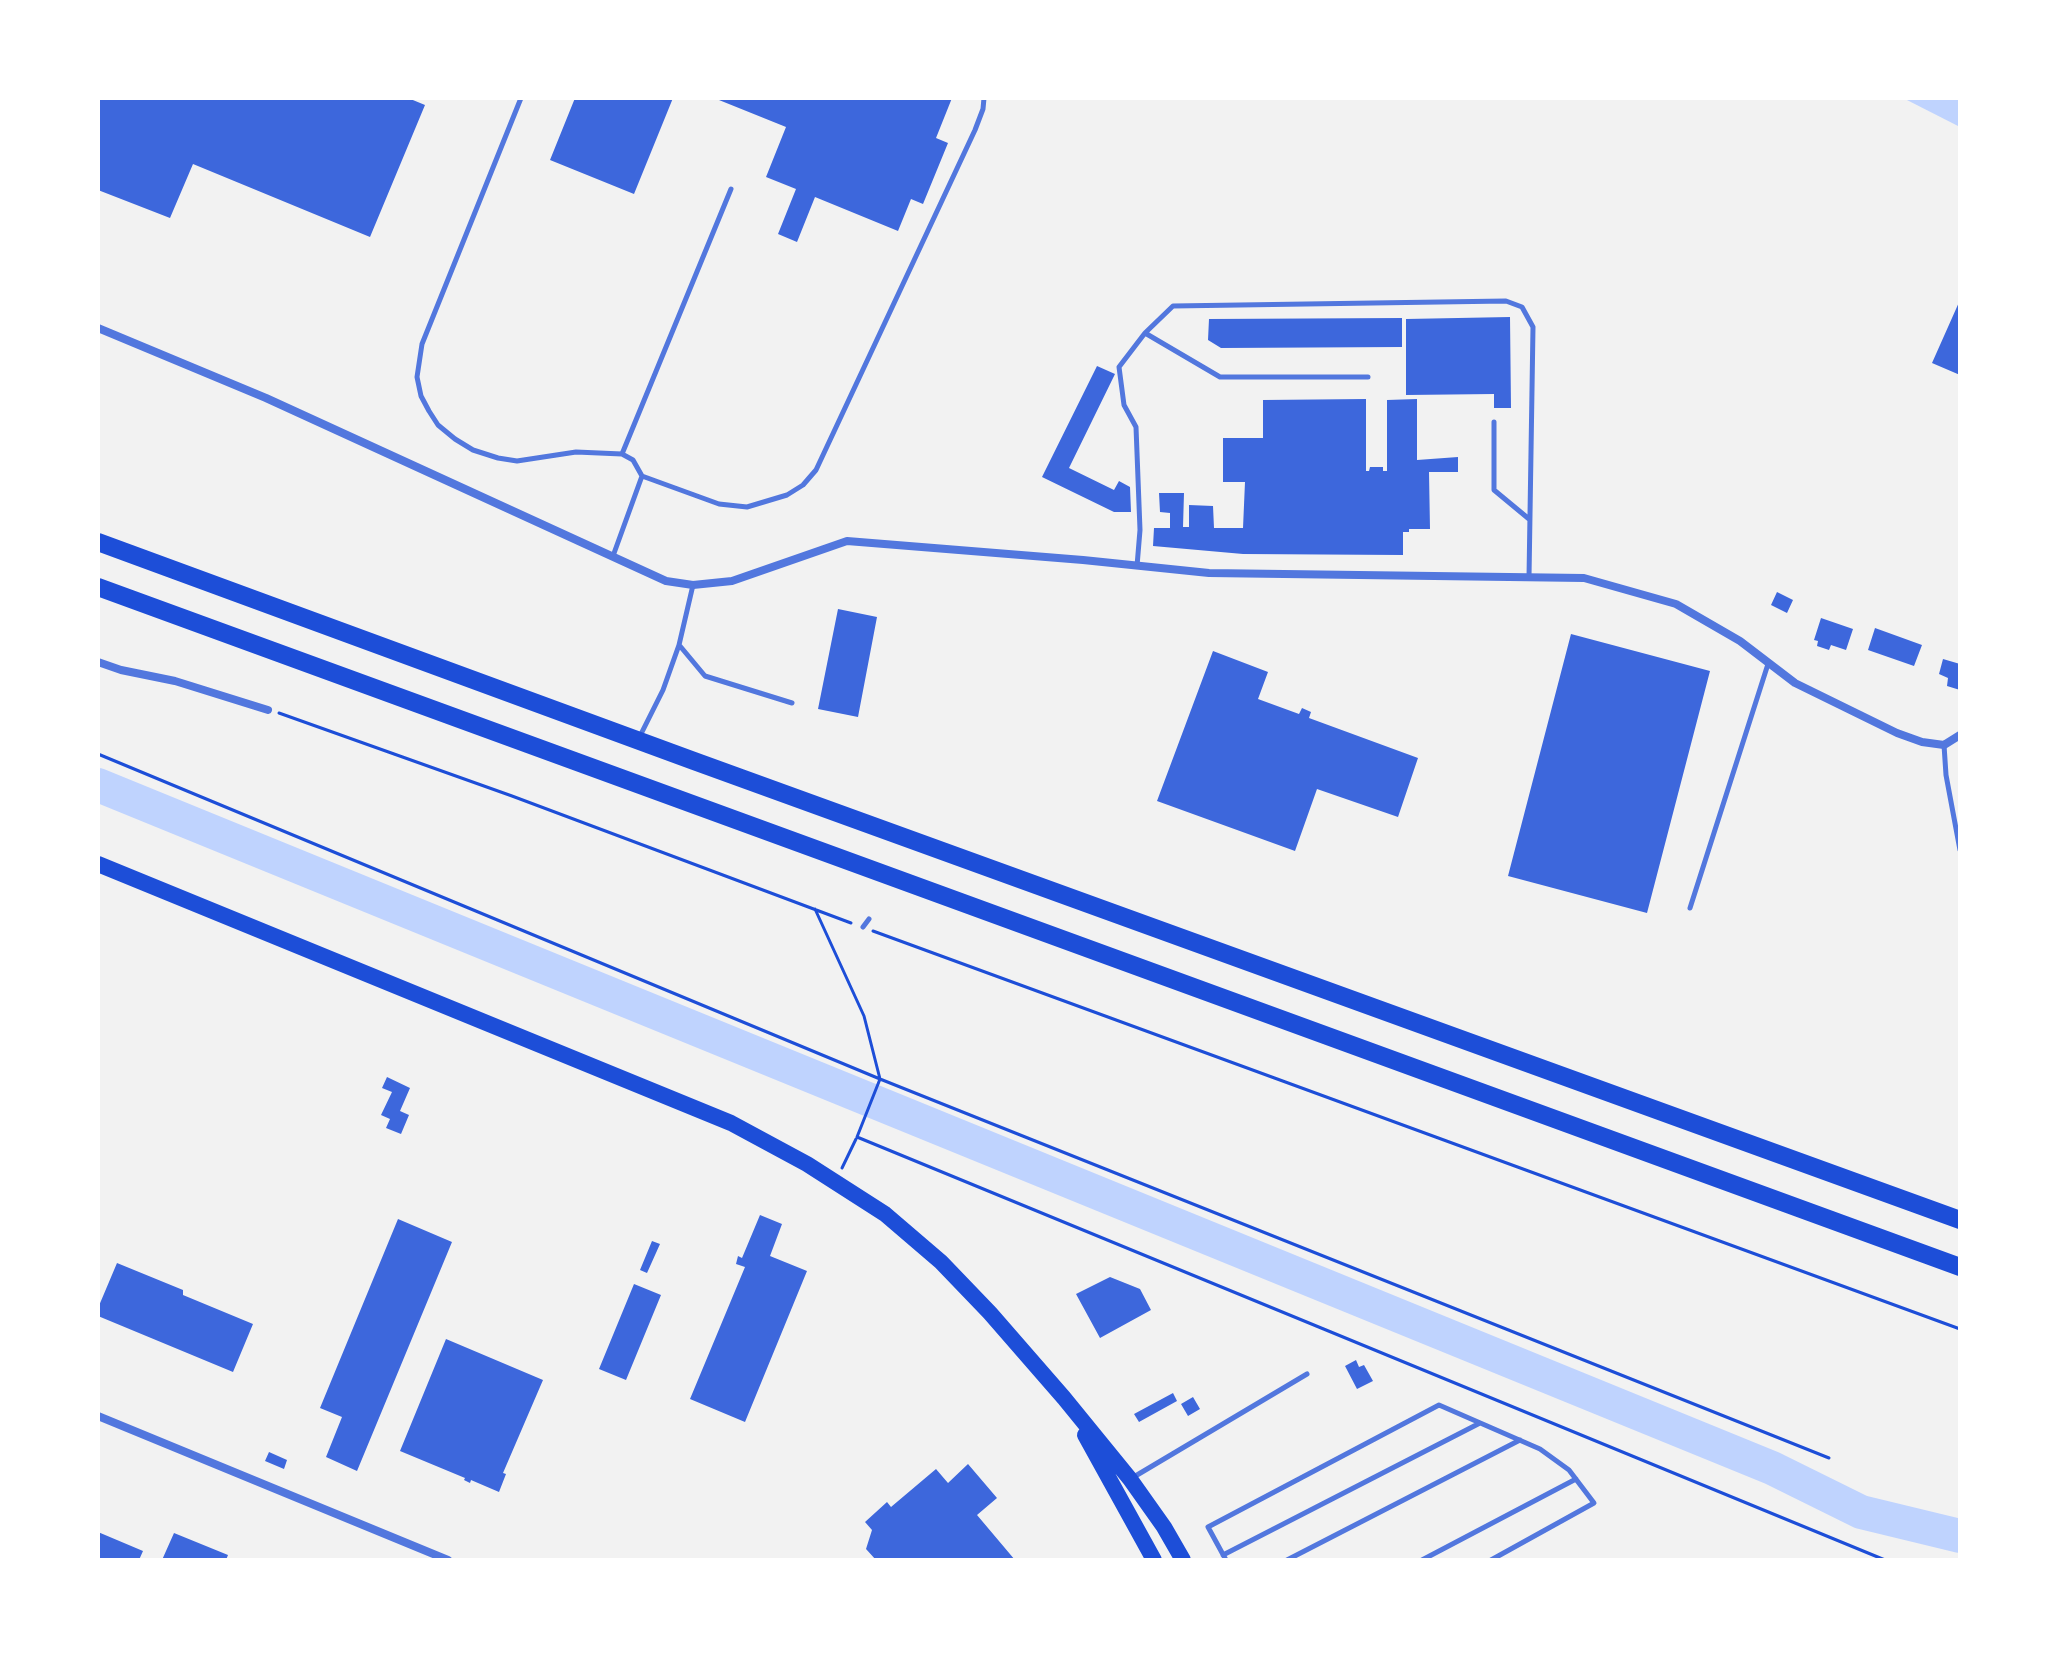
<!DOCTYPE html>
<style>
body{margin:0}
#map{position:relative;width:2058px;height:1658px;overflow:hidden;background:#f2f2f2;font-family:Bitter,serif}
canvas{display:block}
.frame{position:absolute;inset:0;border:100px solid #fff;pointer-events:none}
</style>
<div id="map">
<canvas width="2058" height="1658"></canvas>
<div class="frame"></div>
</div>
<script>
const g = document.querySelector('canvas').getContext('2d');
g.lineJoin = 'round';
function fill(path, color) {
  g.fillStyle = color;
  g.fill(path, 'evenodd');
}
function poly(rows) {
  const path = new Path2D();
  for (const r of rows) {
    path.moveTo(r[0], r[1]);
    for (let i = 2; i < r.length; i += 2) path.lineTo(r[i], r[i + 1]);
  }
  return path;
}
function strokePath(path, color, width, dash) {
  g.strokeStyle = color;
  g.lineWidth = width;
  g.lineCap = dash ? 'butt' : 'round';
  g.setLineDash(dash || []);
  g.stroke(path);
}
const water = poly([
 [1903,98,1960,98,1960,127]
]);
const river = poly([
 [98,785,1772,1468,1861,1512,1960,1536]
]);
const building = poly([
 [98,98,408,98,425,105,370,237,193,164,170,218,98,190],
 [575,98,673,98,634,194,550,160],
 [714,98,952,98,936,138,948,143,923,204,911,199,898,231,815,197,797,242,778,234,796,189,766,177,786,127],
 [1960,300,1960,375,1932,363],
 [1510,317,1511,408,1494,408,1494,394,1406,395,1406,319],
 [1402,318,1402,347,1221,348,1208,340,1209,319],
 [1097,366,1115,374,1069,468,1114,490,1119,481,1130,487,1131,512,1114,512,1042,477],
 [1366,399,1366,471,1369,471,1370,467,1383,467,1383,471,1387,471,1387,400,1417,399,1417,460,1458,457,1458,472,1429,472,1430,529,1409,529,1409,532,1403,532,1403,555,1243,554,1153,546,1154,528,1170,528,1170,513,1160,512,1159,493,1184,493,1183,527,1189,527,1189,505,1213,506,1214,528,1243,528,1245,482,1223,482,1223,438,1263,438,1263,400],
 [1777,592,1793,600,1787,613,1771,605],
 [838,609,877,617,858,717,818,709],
 [1821,618,1853,629,1846,650,1831,645,1829,650,1817,646,1818,641,1814,640],
 [1875,628,1922,645,1914,666,1868,650],
 [1571,634,1710,671,1647,913,1508,876],
 [1213,651,1268,672,1258,699,1299,714,1302,708,1311,712,1309,718,1418,758,1398,817,1317,789,1295,851,1157,801],
 [1943,659,1960,664,1960,690,1947,686,1948,678,1939,674],
 [387,1077,410,1088,400,1111,409,1115,401,1134,386,1128,390,1119,381,1115,392,1092,382,1088],
 [760,1215,782,1224,770,1256,807,1271,745,1422,690,1399,745,1267,736,1264,738,1256,742,1258],
 [398,1219,452,1242,357,1471,326,1457,342,1417,320,1408],
 [652,1241,660,1244,647,1273,640,1270],
 [117,1263,183,1290,183,1295,253,1324,233,1372,98,1316,98,1308],
 [1110,1277,1140,1289,1151,1310,1100,1338,1076,1294],
 [634,1284,661,1295,626,1380,599,1369],
 [446,1339,543,1380,503,1473,506,1474,499,1492,471,1480,470,1483,464,1480,465,1478,400,1451],
 [1356,1360,1359,1367,1364,1365,1373,1381,1357,1389,1345,1366],
 [1173,1393,1177,1401,1139,1422,1134,1414],
 [1193,1397,1200,1409,1188,1416,1181,1404],
 [269,1452,287,1460,284,1469,265,1461],
 [968,1464,997,1498,977,1515,1015,1560,876,1560,866,1549,872,1530,865,1522,887,1502,891,1507,936,1469,948,1483],
 [98,1532,143,1551,139,1560,98,1560],
 [174,1533,228,1555,226,1560,162,1560]
]);
const path = poly([
 [279,713,512,796,851,923],
 [98,754,880,1079,857,1137,1885,1560],
 [815,909,864,1016,880,1079,1829,1458],
 [873,931,1960,1329],
 [842,1168,856,1139]
]);
const service = poly([
 [521,98,422,344,417,377,421,396,429,411,438,425,455,439,473,450,498,458,517,461,576,452,622,454,633,460,642,476,719,504,747,507,787,495,803,485,816,470,975,130,983,109,984,98],
 [1145,333,1220,377,1368,377],
 [1494,422,1494,490,1529,519],
 [622,454,731,189],
 [613,556,642,476],
 [1137,566,1140,530,1136,427,1124,405,1119,367,1145,333,1173,306,1506,301,1522,307,1533,327,1529,577],
 [680,646,705,676,792,703],
 [639,738,663,690,679,645,693,585],
 [1944,745,1946,775,1960,850],
 [1690,908,1768,664],
 [863,927,869,919],
 [1132,1478,1307,1374],
 [1223,1555,1480,1423],
 [1226,1560,1208,1527,1439,1405,1540,1449,1569,1470,1594,1503,1491,1560],
 [1287,1560,1520,1440],
 [1422,1560,1576,1479]
]);
const minor = poly([
 [98,328,266,398,666,581,693,585,732,581,847,541,1083,560,1209,573,1584,578,1676,604,1740,641,1795,683,1897,733,1922,742,1944,745,1960,735],
 [98,662,121,670,175,681,268,710],
 [98,1416,448,1560]
]);
const primary = poly([
 [98,864,731,1123,807,1164,885,1214,941,1262,990,1313,1064,1398,1130,1479,1164,1527,1183,1560],
 [1085,1435,1154,1560]
]);
const motorway = poly([
 [98,542,694,761,1960,1220],
 [98,587,1960,1267]
]);
fill(water, '#bfd3fe');
strokePath(river, '#bfd3fe', 34);
fill(building, '#3d67dc');
strokePath(path, '#1d4ed8', 3);
strokePath(service, '#5277de', 5);
strokePath(minor, '#5277de', 8);
strokePath(primary, '#1d4ed8', 16);
strokePath(motorway, '#1d4ed8', 18);
</script>
